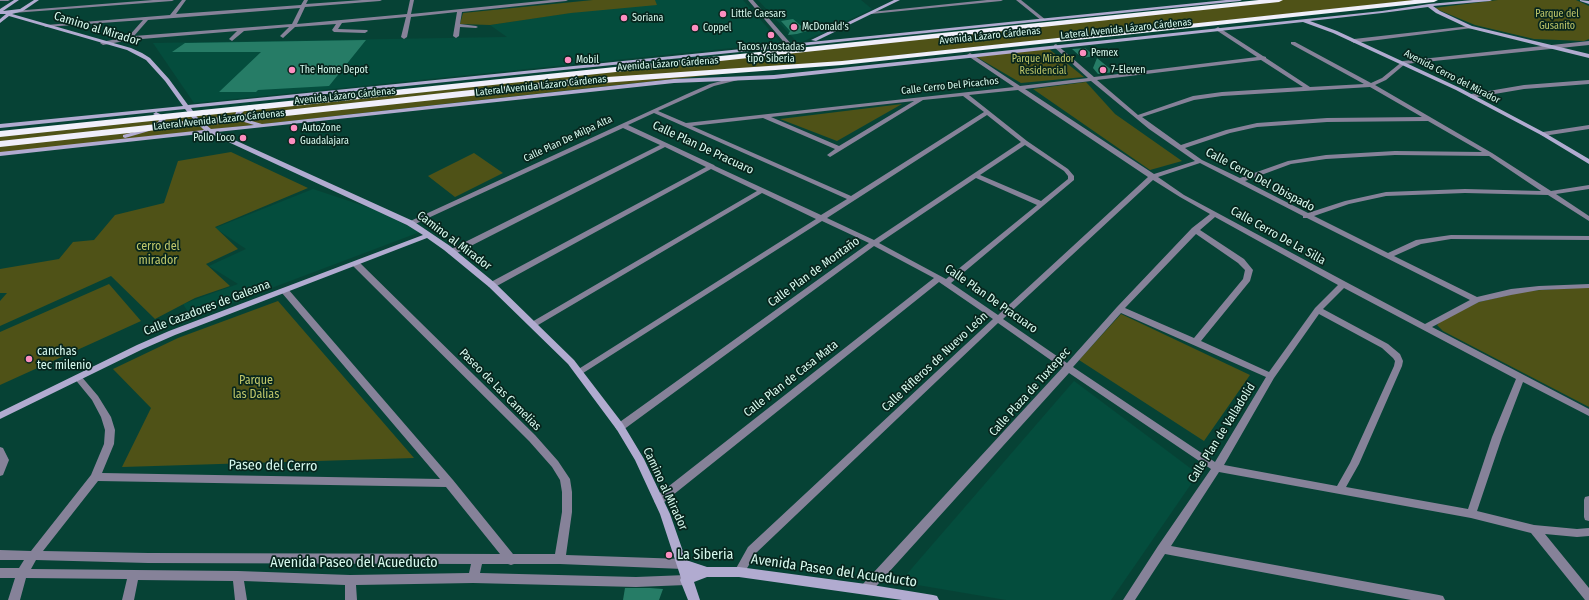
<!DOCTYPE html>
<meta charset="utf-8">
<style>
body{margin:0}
canvas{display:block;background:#064235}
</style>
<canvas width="1589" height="600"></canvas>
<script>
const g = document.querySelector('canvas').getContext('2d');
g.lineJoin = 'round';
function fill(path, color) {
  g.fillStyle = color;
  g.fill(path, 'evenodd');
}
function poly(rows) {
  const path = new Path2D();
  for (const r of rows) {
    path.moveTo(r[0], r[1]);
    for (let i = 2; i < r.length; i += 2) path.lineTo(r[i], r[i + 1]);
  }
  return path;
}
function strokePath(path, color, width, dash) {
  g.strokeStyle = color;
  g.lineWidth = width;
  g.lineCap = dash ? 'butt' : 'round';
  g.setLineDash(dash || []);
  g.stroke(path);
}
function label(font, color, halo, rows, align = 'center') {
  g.font = font + ' "Fira Sans Condensed",sans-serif';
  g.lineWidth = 3.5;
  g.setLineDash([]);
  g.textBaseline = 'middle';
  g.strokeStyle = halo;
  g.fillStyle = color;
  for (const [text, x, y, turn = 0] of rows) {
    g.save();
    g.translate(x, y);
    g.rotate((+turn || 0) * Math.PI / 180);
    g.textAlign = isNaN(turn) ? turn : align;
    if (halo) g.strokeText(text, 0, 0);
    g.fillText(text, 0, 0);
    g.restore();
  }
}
const built = poly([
 [655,0,743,0,781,43,194,103,153,43,507,37,490,25],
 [758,0,861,0,872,9,802,42,797,42],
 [313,189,376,210,420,232,192,318,183,304,238,284,209,266,246,249,215,228],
 [1074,381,1198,474,1111,600,1006,600,900,582]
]);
const green = poly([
 [593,0,655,0,657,5,571,13,490,25,460,24,463,13],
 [1283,0,1419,0,589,88,0,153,0,132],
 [1498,0,1576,0,1589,6,1589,39,1584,41,1534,39,1475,25,1434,8],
 [1049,49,1084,77,1021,83,975,56],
 [1086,82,1115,114,1182,161,1150,170,1033,89],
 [902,104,837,141,780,119],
 [231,152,308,188,215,227,238,249,206,264,230,286,195,298,155,319,111,276,0,326,0,301,7,293,0,293,0,269,59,259,73,242,94,240,115,215,164,203,178,161],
 [474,153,503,173,455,197,428,176],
 [109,284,141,321,0,385,0,332],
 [1589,287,1589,407,1443,331,1437,325,1442,320,1479,302,1526,291],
 [278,301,414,458,122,467,151,408,113,369,178,338],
 [1121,314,1250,375,1204,441,1079,360]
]);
const building = poly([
 [793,19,807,31,797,34,788,35,790,31,781,21],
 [366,40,329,86,258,90,256,92,219,92,261,52,172,52,185,43],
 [1085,48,1095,56,1082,58,1072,49],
 [1097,58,1114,72,1098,74,1093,68],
 [625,588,650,588,663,589,659,600,623,600]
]);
const street = poly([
 [0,0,10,0,8,1,0,1,0,0],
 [153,0,174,0,172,1,13,13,11,12,13,11,153,0],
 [182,0,186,0,176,14,301,5,304,0,308,0,306,4,362,0,382,0,380,1,305,7,297,24,407,14,410,0,414,0,411,14,551,0,568,0,566,1,462,12,460,24,476,26,478,27,476,28,460,27,459,36,456,38,453,36,457,12,411,17,407,37,404,39,401,37,406,17,342,23,338,29,367,30,368,31,365,33,334,32,332,30,336,24,295,27,283,38,280,36,289,27,244,31,232,41,229,39,237,31,130,40,103,45,100,43,101,42,128,37,143,20,46,27,44,26,46,25,170,15,182,0],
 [300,8,292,24,134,36,148,20,300,8],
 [748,0,753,0,792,45,792,47,788,47,748,0],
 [987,0,1003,0,1001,1,871,14,869,13,871,12,987,0],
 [1016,0,1021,0,1046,20,1042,21,1016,0],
 [1470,26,1472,26,1472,28,1354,43,1351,41,1354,39,1470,26],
 [1218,27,1263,56,1266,57,1266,58,1310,87,1364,84,1291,44,1291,42,1295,42,1371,83,1382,78,1403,61,1589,41,1589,45,1405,64,1386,80,1375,85,1492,153,1551,191,1589,185,1589,189,1556,194,1589,216,1589,221,1548,195,1465,193,1386,196,1349,204,1314,216,1388,253,1416,240,1451,235,1589,236,1589,240,1451,239,1421,244,1394,256,1477,297,1511,289,1539,286,1589,284,1589,288,1539,290,1511,295,1479,302,1432,327,1589,409,1589,416,1523,382,1502,437,1477,511,1534,525,1577,529,1589,528,1589,536,1577,537,1545,534,1589,588,1589,600,1585,600,1531,533,1471,518,1219,472,1171,546,1439,595,1443,596,1445,600,1411,600,1165,554,1135,600,1123,600,1158,546,1211,469,1069,373,870,593,866,594,862,593,860,589,862,585,1062,368,998,323,756,553,743,575,739,577,735,575,734,572,748,547,993,319,939,282,663,503,659,504,655,503,654,500,655,497,934,278,874,246,623,430,620,431,617,430,615,427,617,424,869,243,822,221,580,375,577,374,576,372,577,370,816,219,762,193,533,328,529,325,530,323,757,191,711,169,495,287,489,287,488,285,489,283,706,167,665,147,455,254,449,254,448,252,449,250,660,145,623,128,413,225,410,225,406,223,687,94,710,84,736,77,739,79,738,80,714,86,658,111,686,123,1014,87,968,56,967,55,970,53,1020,86,1088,78,1054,47,1054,45,1056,44,1094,77,1257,57,1216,30,1215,29,1218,27],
 [1261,60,1303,87,1222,92,1193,96,1138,115,1097,80,1261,60],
 [1091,81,1149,129,1195,161,1154,174,1025,89,1091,81],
 [1370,87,1422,117,1327,118,1257,123,1226,130,1181,145,1142,117,1194,100,1222,96,1370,87],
 [1018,90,1148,177,998,315,951,283,1074,180,1074,176,1068,169,1027,141,969,95,1018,90],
 [963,96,984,112,851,196,692,126,763,118,835,149,827,155,830,157,923,100,963,96],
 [914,101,839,146,771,117,914,101],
 [654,113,847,199,821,215,715,166,714,165,628,125,654,113],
 [987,115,1021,142,874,240,827,218,987,115],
 [1428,121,1482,152,1395,151,1326,155,1288,161,1240,178,1202,160,1185,148,1230,133,1257,127,1327,122,1428,121],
 [1025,145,1064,171,1068,176,1068,179,1041,201,980,175,1025,145],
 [1395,155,1489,156,1541,191,1465,189,1386,192,1345,201,1308,213,1245,181,1291,164,1326,159,1395,155],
 [1200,163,1303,216,1303,218,1307,218,1470,300,1425,324,1346,282,1184,195,1158,177,1200,163],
 [976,178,1037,205,946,279,879,243,976,178],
 [1153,180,1180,197,1210,214,1192,228,1117,307,1067,363,1003,319,1153,180],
 [1215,217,1338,285,1315,308,1269,372,1201,341,1250,281,1253,270,1244,259,1200,230,1215,217],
 [1196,234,1238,263,1245,270,1243,279,1194,338,1125,308,1196,234],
 [1344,288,1516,379,1492,437,1468,509,1346,487,1359,464,1402,366,1403,361,1400,354,1388,344,1323,309,1344,288],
 [1121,313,1266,377,1215,462,1073,367,1121,313],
 [1319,314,1382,348,1393,358,1395,361,1394,366,1350,463,1337,486,1224,465,1274,378,1319,314],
 [1589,80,1589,84,1524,89,1471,98,1468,96,1471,94,1524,85,1589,80],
 [1589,125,1589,129,1543,136,1540,134,1543,132,1589,125],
 [353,262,359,262,535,435,558,461,570,479,572,492,572,512,566,555,683,559,687,561,688,564,687,567,683,569,560,564,514,564,511,565,508,564,482,564,480,573,636,577,686,575,690,577,692,580,690,583,686,585,636,587,473,583,356,585,357,600,345,600,345,585,244,581,247,600,235,600,233,581,138,580,134,600,122,600,127,579,26,578,20,600,8,600,15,578,0,578,0,568,19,568,24,560,0,560,0,550,31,551,91,475,104,444,105,430,101,417,92,400,74,378,75,376,78,375,81,376,98,396,111,417,115,430,114,444,102,473,440,479,282,293,281,291,282,289,285,288,288,289,453,480,513,554,555,554,562,512,562,492,560,480,552,467,529,441,353,266,352,264,353,262],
 [98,481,446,487,500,554,148,553,43,551,98,481],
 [36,560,148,563,471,564,469,573,350,575,238,571,31,569,36,560],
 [0,447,3,448,9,460,3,475,0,476,0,447],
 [1589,496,1589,521,1585,520,1584,517,1584,500,1585,497,1589,496]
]);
const secondary = poly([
 [14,0,19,0,3,11,20,9,34,0,39,0,23,11,12,14,131,48,142,53,150,58,169,79,188,105,1226,0,1242,0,1240,1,191,108,197,117,211,129,254,125,241,121,235,116,236,112,249,105,252,107,251,108,244,111,241,114,241,115,245,119,262,124,674,79,774,75,1382,11,1429,4,1473,0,1492,0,1490,1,1433,6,1440,11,1472,26,1589,54,1589,58,1468,28,1436,13,1428,7,1382,13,1310,21,1337,31,1460,88,1545,133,1589,159,1589,164,1541,135,1456,90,1333,33,1303,22,774,79,674,83,217,132,413,221,450,246,495,283,574,360,623,424,644,459,670,514,686,560,707,567,739,567,866,584,933,595,937,596,939,600,902,600,739,577,707,577,694,582,700,600,688,600,680,580,681,578,660,514,635,460,617,430,568,364,489,287,444,250,427,238,175,335,143,349,0,419,0,412,137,345,169,331,423,235,407,225,209,133,0,156,0,152,204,130,193,119,185,109,0,128,0,124,183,106,165,81,146,60,127,50,9,16,0,23,0,19,6,14,0,14,0,9,14,0],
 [894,0,900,0,816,41,811,40,894,0],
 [1580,0,1589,1,1589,4,1580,1,1580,0],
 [156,112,166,117,165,121,162,124,149,131,125,138,123,137,123,135,145,129,158,122,160,118,153,114,156,112]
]);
const highway = poly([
 [1259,0,1283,0,1279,2,0,137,0,131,1259,0],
 [1414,0,1438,0,1434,2,842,65,563,86,0,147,0,141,563,80,842,61,1414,0]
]);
const markers = [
 [723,14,4,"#fd8ec0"],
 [624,18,4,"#fd8ec0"],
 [794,27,4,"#fd8ec0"],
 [695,28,4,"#fd8ec0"],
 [771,35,4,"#fd8ec0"],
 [1083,53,4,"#fd8ec0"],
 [568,60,4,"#fd8ec0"],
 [292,70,4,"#fd8ec0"],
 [1103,70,4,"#fd8ec0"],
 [294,128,4,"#fd8ec0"],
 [243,138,4,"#fd8ec0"],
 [292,141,4,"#fd8ec0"],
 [29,359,4,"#fd8ec0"],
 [669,555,4,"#fd8ec0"]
];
const farPoinames = [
 ["Little Caesars",731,14],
 ["Soriana",632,18],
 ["McDonald's",802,27],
 ["Coppel",703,28],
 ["Tacos y tostadas",771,47,"center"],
 ["tipo Siberia",771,59,"center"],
 ["Pemex",1091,53],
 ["Mobil",576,60],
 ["The Home Depot",300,70],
 ["7-Eleven",1111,70],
 ["AutoZone",302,128],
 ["Pollo Loco",235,138,"right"],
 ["Guadalajara",300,141]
];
const farParknames = [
 ["Parque del",1557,14],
 ["Gusanito",1557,26],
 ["Parque Mirador",1043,59],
 ["Residencial",1043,71]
];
const farStreetnames = [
 ["Lateral Avenida Lázaro Cárdenas",1126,29,-6],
 ["Avenida Lázaro Cárdenas",990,36,-6],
 ["Avenida Lázaro Cárdenas",668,64,-4],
 ["Avenida Cerro del Mirador",1452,77,27],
 ["Lateral Avenida Lázaro Cárdenas",541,86,-6],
 ["Calle Cerro Del Picachos",950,86,-6],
 ["Avenida Lázaro Cárdenas",345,96,-6],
 ["Lateral Avenida Lázaro Cárdenas",219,120,-6],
 ["Calle Plan De Milpa Alta",568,139,-25]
];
const streetNames = [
 ["Camino al Mirador",97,29,17],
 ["Calle Plan De Pracuaro",703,148,25],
 ["Calle Cerro Del Obispado",1260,180,28],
 ["Calle Cerro De La Silla",1278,236,29],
 ["Camino al Mirador",454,241,37],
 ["Calle Plan de Montaño",814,272,-36],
 ["Calle Plan De Pracuaro",991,299,35],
 ["Calle Cazadores de Galeana",207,308,-21],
 ["Calle Rifleros de Nuevo León",935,362,-43],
 ["Calle Plan de Casa Mata",791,379,-38],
 ["Paseo de Las Camelias",500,390,45],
 ["Calle Plaza de Tuxtepec",1030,392,-48],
 ["Calle Plan de Valladolid",1222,433,-58],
 ["Camino al Mirador",665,489,65]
];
const parkNames = [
 ["cerro del",158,247],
 ["mirador",158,261],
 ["Parque",256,381],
 ["las Dalias",256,395]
];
const poiNames = [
 ["canchas",37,352],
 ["tec milenio",37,366]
];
const nearStreetnames = [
 ["Paseo del Cerro",273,466,1],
 ["Avenida Paseo del Acueducto",354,563],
 ["Avenida Paseo del Acueducto",834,571,8]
];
const nearPoinames = [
 ["La Siberia",677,555]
];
fill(built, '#044d3d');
fill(green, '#4f5217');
fill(building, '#267c66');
fill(street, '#868299');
fill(secondary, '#b1abd0');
fill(highway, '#f0effa');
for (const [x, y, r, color] of markers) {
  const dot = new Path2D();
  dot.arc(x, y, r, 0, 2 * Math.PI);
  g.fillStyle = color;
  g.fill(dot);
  strokePath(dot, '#07251d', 1.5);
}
label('10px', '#d8faef', '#07251d', farPoinames, 'left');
label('10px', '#c0c76a', '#07251d', farParknames);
label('10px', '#d8faef', '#07251d', farStreetnames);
label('12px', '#d8faef', '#07251d', streetNames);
label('12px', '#c0c76a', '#07251d', parkNames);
label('12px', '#d8faef', '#07251d', poiNames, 'left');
label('14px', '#d8faef', '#07251d', nearStreetnames);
label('14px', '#d8faef', '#07251d', nearPoinames, 'left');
</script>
